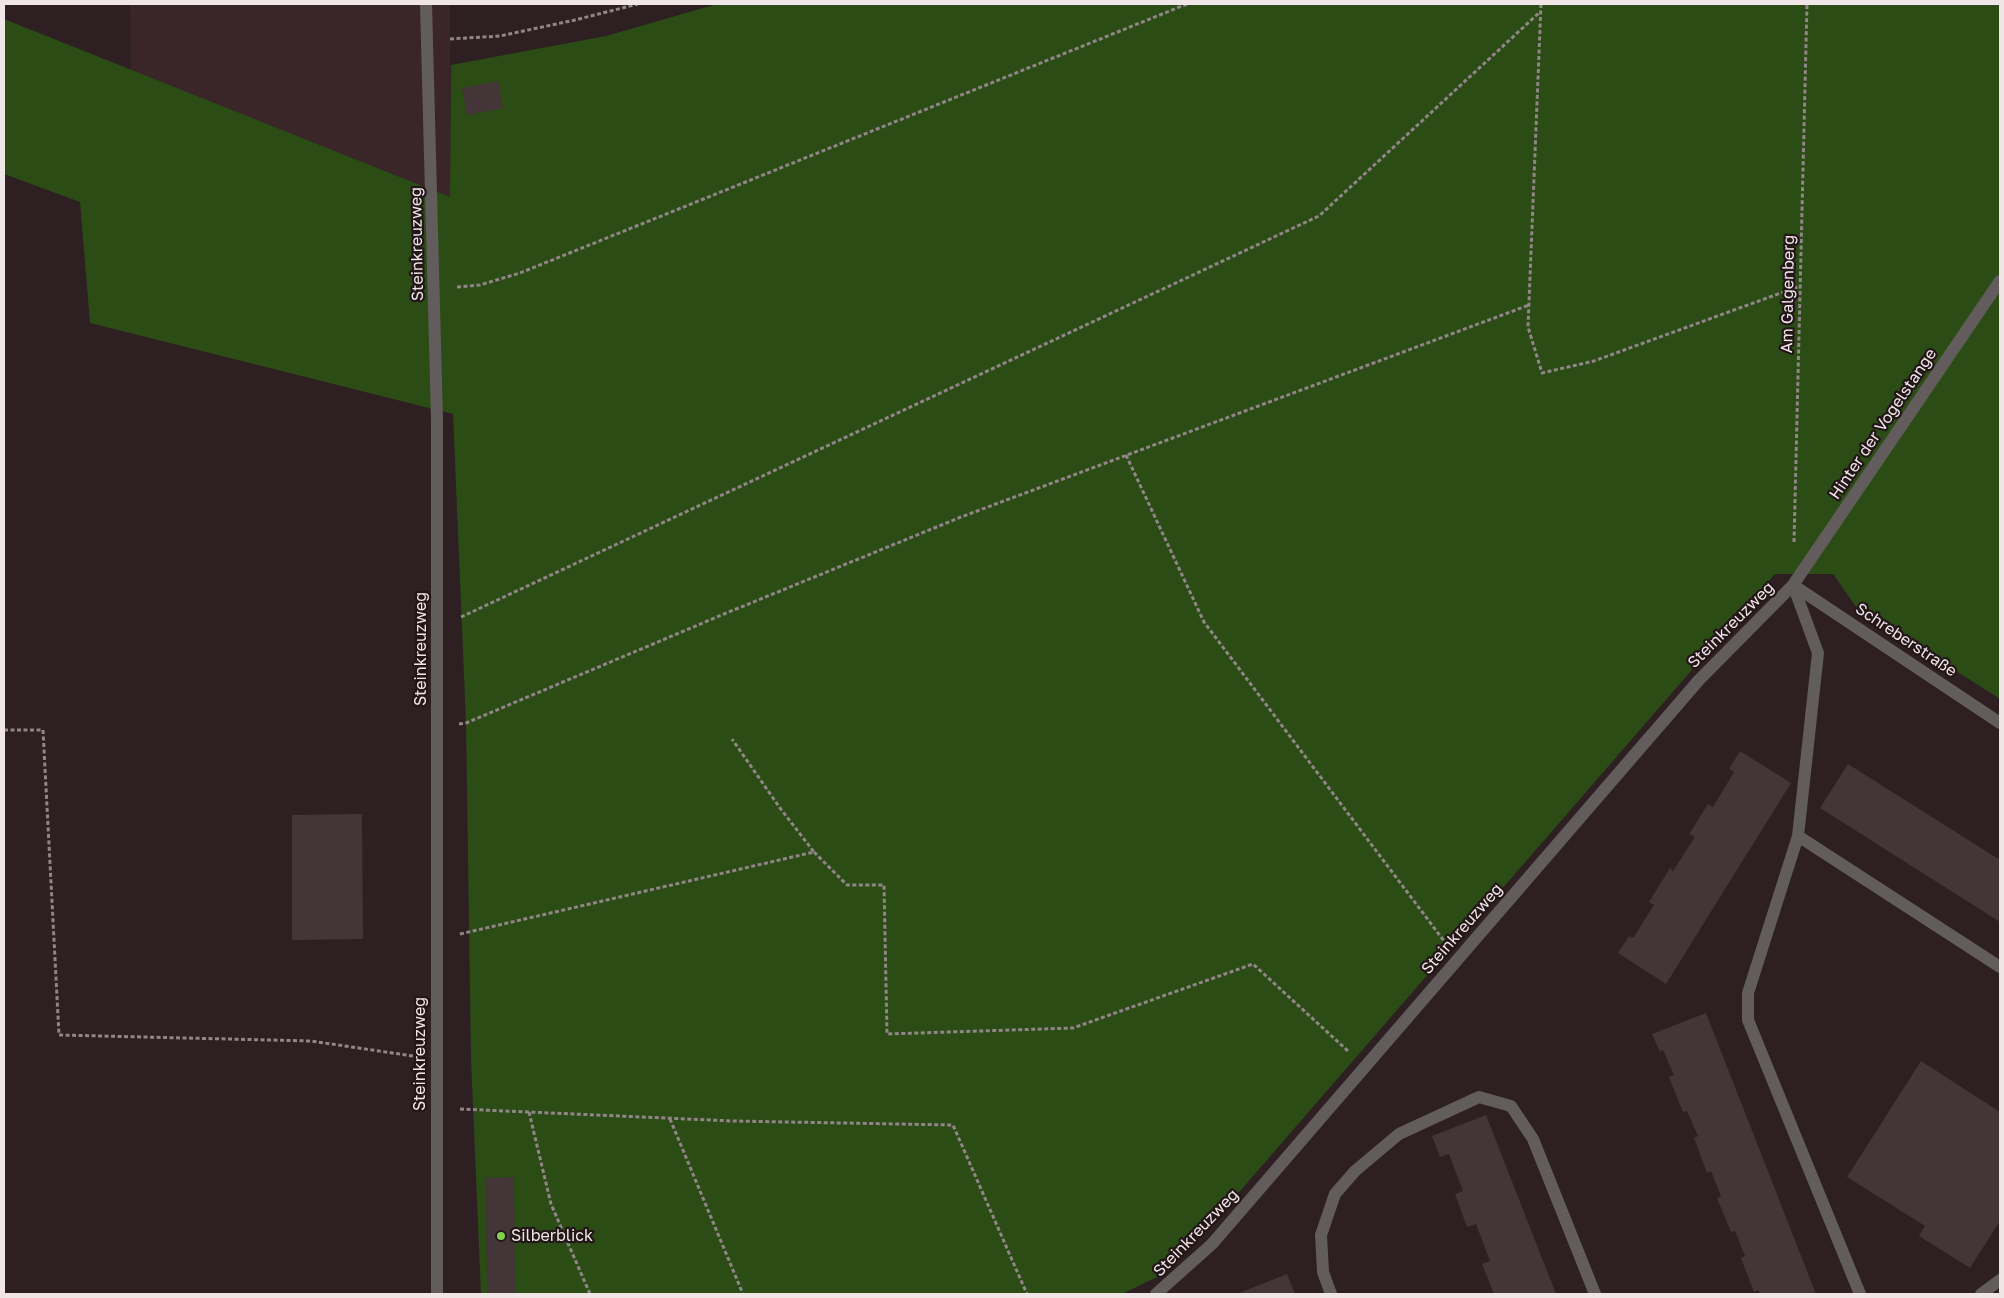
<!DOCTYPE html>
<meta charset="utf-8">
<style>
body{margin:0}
#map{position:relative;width:2004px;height:1298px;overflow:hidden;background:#2d1f22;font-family:"Golos Text",sans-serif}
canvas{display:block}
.frame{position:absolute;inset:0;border:5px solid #f0e6e8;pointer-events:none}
</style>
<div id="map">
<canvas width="2004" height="1298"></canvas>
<div class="frame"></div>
</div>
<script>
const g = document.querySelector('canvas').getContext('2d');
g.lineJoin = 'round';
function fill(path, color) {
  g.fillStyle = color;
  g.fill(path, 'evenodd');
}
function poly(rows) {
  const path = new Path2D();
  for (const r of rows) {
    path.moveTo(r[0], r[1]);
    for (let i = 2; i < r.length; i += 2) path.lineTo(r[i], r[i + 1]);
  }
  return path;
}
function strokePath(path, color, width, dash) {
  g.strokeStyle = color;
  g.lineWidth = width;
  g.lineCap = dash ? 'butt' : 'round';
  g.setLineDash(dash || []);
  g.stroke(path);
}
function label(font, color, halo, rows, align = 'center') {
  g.font = font + ' "Golos Text",sans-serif';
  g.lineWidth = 4.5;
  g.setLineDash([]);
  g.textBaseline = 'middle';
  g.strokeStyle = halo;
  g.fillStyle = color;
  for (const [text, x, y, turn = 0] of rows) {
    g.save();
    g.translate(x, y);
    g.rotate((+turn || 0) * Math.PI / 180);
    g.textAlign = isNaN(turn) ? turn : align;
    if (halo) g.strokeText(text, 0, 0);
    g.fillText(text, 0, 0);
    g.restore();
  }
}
const built = poly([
 [130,4,450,4,450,197,131,70]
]);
const green = poly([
 [717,4,2000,4,2000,699,1857,608,1833,574,1775,574,1215,1220,1157,1277,1122,1294,481,1294,471,1060,466,723,453,414,90,323,80,202,4,174,4,19,450,197,451,65,606,36]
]);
const building = poly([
 [498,81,503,108,467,115,462,88],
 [1740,751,1791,783,1666,984,1618,953,1629,936,1633,938,1654,905,1649,902,1670,868,1673,871,1695,837,1689,834,1708,804,1713,807,1734,772,1729,769],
 [1848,764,2000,860,2000,922,1820,808],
 [362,814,363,939,292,940,292,815],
 [1706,1013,1816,1294,1760,1294,1758,1290,1754,1292,1741,1258,1745,1256,1735,1231,1731,1232,1717,1198,1721,1196,1711,1171,1707,1173,1694,1138,1698,1136,1687,1111,1683,1112,1669,1077,1674,1075,1663,1050,1660,1052,1652,1034],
 [1921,1061,2000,1112,2000,1221,1970,1268,1919,1236,1925,1226,1847,1177],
 [1486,1115,1556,1294,1494,1294,1482,1264,1490,1261,1476,1224,1467,1227,1455,1194,1463,1191,1449,1154,1440,1157,1432,1136],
 [514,1177,515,1294,487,1294,486,1178],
 [1287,1274,1295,1294,1236,1294,1239,1293]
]);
const path = poly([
 [1541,4,1528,327,1542,373,1594,361,1800,286],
 [450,39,500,36,575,20,638,4],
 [457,287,480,285,520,273,1187,4],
 [1126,455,1204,622,1444,941],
 [1794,542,1807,4],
 [461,617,1319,216,1541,11],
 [459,724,466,723,724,614,961,517,1529,305],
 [4,730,43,730,59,1035,311,1041,413,1056],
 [814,852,847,885,884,885,887,1034,1073,1028,1253,964,1348,1051],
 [460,934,814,852,780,808,732,739],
 [460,1109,733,1121,953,1125,1027,1294],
 [529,1112,551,1204,590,1294],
 [670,1119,743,1294]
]);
const minor = poly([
 [426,4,437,420,437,1294],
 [1793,585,1818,653,1798,836,1748,993,1748,1020,1860,1294],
 [1793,585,2000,723],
 [1798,836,2000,967],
 [1156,1294,1212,1244,1699,680,1793,585,2000,281],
 [1331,1294,1323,1272,1321,1235,1335,1194,1355,1171,1399,1134,1479,1097,1511,1106,1533,1139,1595,1294],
 [1981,1294,2000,1280]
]);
const markers = [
 [501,1236,5,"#82d04f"]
];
const streetNames = [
 ["Steinkreuzweg",417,244,-91],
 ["Am Galgenberg",1788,294,-89],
 ["Hinter der Vogelstange",1883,424,-56],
 ["Steinkreuzweg",1731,625,-45],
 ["Schreberstraße",1906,640,34],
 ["Steinkreuzweg",421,649,-90],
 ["Steinkreuzweg",1462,929,-49],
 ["Steinkreuzweg",420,1054,-90],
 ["Steinkreuzweg",1196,1233,-46]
];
const poiNames = [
 ["Silberblick",511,1236]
];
fill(built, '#3a2529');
fill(green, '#2b4c15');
fill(building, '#443538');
strokePath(path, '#918588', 3, [4, 2.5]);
strokePath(minor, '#635c5d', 12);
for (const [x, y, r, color] of markers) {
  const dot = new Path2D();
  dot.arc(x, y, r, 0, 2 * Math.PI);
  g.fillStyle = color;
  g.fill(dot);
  strokePath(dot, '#231619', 2);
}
label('16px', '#f0e6e8', '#231619', streetNames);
label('16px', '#f0e6e8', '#231619', poiNames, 'left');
</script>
